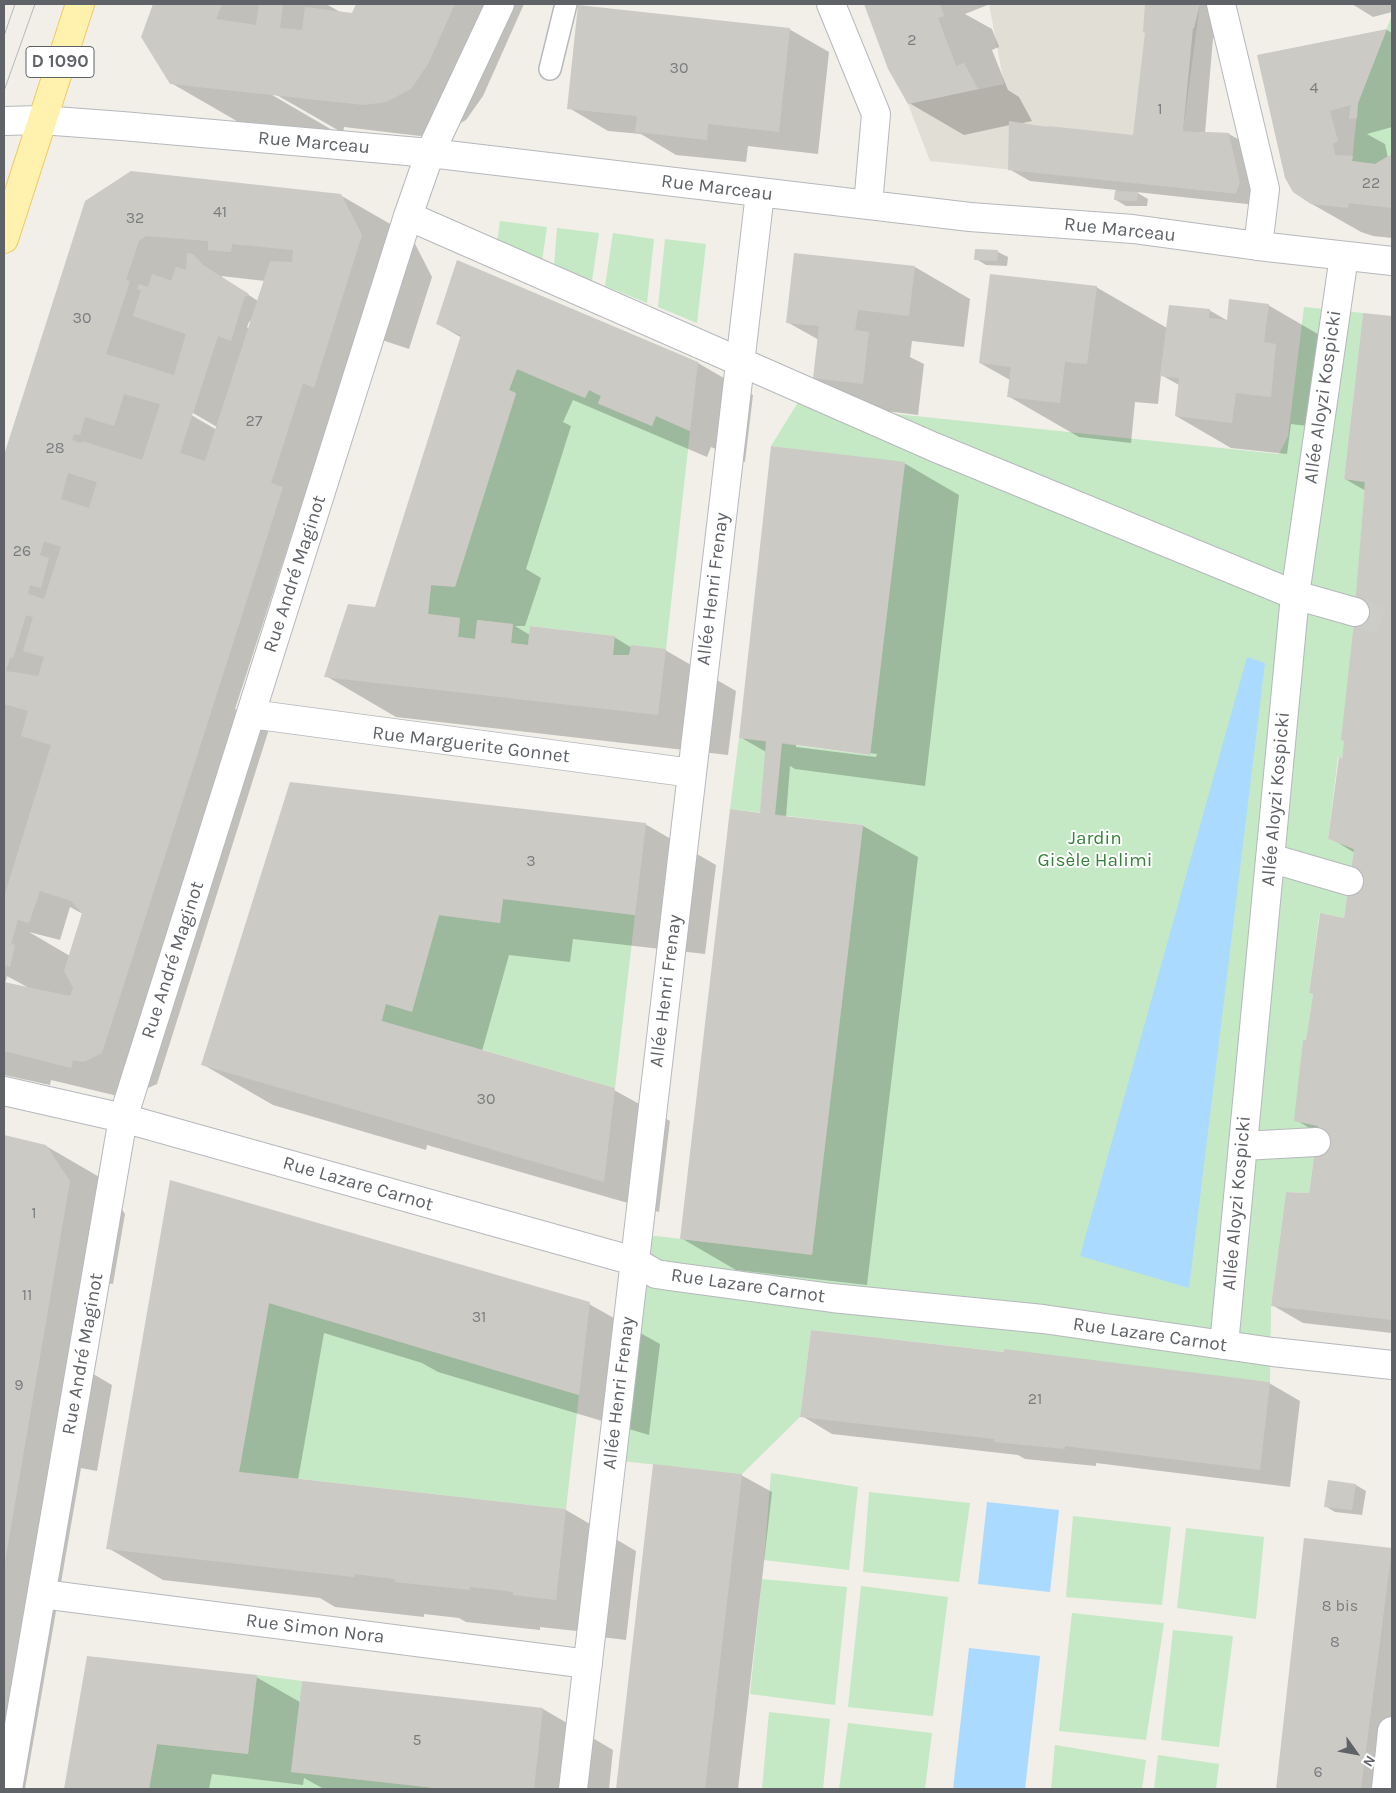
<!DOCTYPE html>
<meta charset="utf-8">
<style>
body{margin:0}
#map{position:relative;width:1396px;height:1793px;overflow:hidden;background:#f1efe8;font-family:Karla,sans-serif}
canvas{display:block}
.frame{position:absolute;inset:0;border:5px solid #5f6368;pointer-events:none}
.north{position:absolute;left:1331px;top:1728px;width:50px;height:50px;-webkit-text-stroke:4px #fff;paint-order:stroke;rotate:122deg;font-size:14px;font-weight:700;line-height:20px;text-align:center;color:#5f6368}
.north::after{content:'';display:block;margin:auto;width:18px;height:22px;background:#5f6368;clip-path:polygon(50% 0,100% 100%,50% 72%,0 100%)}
</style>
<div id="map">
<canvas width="1396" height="1793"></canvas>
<div class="frame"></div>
<div class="north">N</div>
</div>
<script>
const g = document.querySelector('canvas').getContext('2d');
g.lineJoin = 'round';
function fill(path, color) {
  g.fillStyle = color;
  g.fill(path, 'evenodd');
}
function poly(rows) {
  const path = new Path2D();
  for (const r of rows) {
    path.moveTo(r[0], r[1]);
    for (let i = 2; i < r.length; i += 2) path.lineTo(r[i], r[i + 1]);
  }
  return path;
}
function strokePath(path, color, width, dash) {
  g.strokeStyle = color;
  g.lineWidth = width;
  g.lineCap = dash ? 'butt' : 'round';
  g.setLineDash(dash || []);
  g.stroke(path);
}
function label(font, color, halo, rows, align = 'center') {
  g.font = font + ' Karla,sans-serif';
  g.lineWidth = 4;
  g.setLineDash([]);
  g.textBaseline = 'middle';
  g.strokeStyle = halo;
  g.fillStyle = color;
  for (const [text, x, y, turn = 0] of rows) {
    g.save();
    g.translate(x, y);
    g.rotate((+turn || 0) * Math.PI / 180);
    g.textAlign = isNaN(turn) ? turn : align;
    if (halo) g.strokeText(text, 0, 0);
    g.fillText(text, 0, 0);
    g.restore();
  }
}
const education = poly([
 [989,4,1200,4,1183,131,1229,133,1240,182,1236,194,930,161,908,104,1004,84]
]);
const green = poly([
 [1392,15,1392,154,1375,164,1352,161,1358,103],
 [500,221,547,227,542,261,497,243],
 [557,228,599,233,592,281,554,266],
 [613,233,654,239,647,303,605,286],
 [665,239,706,244,697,323,658,307],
 [1304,307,1363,313,1344,479,1365,482,1348,714,1342,759,1338,757,1328,839,1354,849,1344,918,1320,913,1319,917,1309,993,1313,994,1306,1040,1303,1040,1295,1120,1318,1126,1309,1193,1286,1192,1271,1306,1270,1382,811,1330,800,1417,742,1474,612,1460,638,1234,812,1254,863,825,730,809,739,738,870,755,905,463,771,446,813,378,896,414,1279,454,1288,436],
 [517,369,585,398,589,390,601,396,598,404,652,426,656,416,690,431,666,649,629,655,613,655,614,636,531,626,528,645,511,643,513,624,478,620,475,639,458,637,460,618,428,614,431,585,455,586,516,394,509,390],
 [503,899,635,915,615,1088,382,1021,386,1004,412,1011,439,915,500,923],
 [269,1303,579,1395,566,1509,239,1472],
 [771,1473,858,1487,849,1570,764,1560],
 [869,1492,970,1503,959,1582,863,1572],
 [1073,1516,1171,1527,1162,1605,1066,1597],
 [1186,1528,1264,1537,1256,1619,1177,1608],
 [762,1579,847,1587,835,1705,750,1694],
 [861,1586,948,1597,933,1716,848,1707],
 [1072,1613,1164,1623,1146,1740,1059,1731],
 [1173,1630,1233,1636,1219,1747,1161,1740],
 [257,1675,302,1681,291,1772,444,1789,149,1789,157,1744,248,1754],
 [769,1712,830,1719,823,1789,762,1789],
 [848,1723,932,1733,925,1789,839,1789],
 [1055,1745,1146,1760,1142,1789,1051,1789],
 [1158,1755,1219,1764,1216,1789,1154,1789]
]);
const water = poly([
 [1247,657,1265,663,1189,1288,1080,1256],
 [987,1502,1059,1510,1050,1592,978,1584],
 [969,1648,1040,1656,1025,1789,953,1789]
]);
const shadow = poly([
 [155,4,326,4,342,13,353,14,358,4,524,4,483,96,466,120,442,133,420,136,344,127,343,133,268,90,267,92,339,134,242,124,171,83,142,37],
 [866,4,990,4,965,14,992,29,999,47,992,50,1008,90,1019,97,1032,121,1018,124,1134,136,1146,32,1146,4,1218,4,1221,16,1215,39,1213,38,1205,133,1229,134,1250,146,1256,205,1136,192,1148,199,1147,206,1126,206,1116,200,1116,190,1030,181,1009,169,1010,125,964,135,909,103],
 [1392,4,1392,12,1373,17,1352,4],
 [789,29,829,52,818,154,748,146,746,162,676,155,641,134,608,131,569,108],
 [1387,30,1392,33,1392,127,1367,134,1385,144,1388,158,1392,156,1392,238,1373,236,1361,232,1305,200,1258,56],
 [340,195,411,236,432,277,409,349,376,338,313,538,293,531,235,709,269,729,157,1084,126,1098,51,1080,50,1085,4,1075,4,460,86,202],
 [221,276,265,281,258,301,224,279],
 [253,319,249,329,247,327,249,322],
 [188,410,217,427,217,430,186,412],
 [70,907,83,914,70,956,29,932,60,940],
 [7,976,29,988,5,984],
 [998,252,1008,257,1007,266,986,265,976,259],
 [915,267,970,299,964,347,912,341,910,357,924,364,918,415,869,409,814,378,819,340,787,322],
 [1096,287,1167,328,1209,310,1228,321,1268,305,1323,337,1325,428,1291,424,1287,454,1231,448,1176,416,1179,385,1161,375,1158,404,1135,402,1131,443,1079,437,1008,396,1010,380,980,363],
 [1364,314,1392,318,1392,1333,1303,1323,1272,1305,1310,1195,1318,1133,1296,1120,1314,995,1310,992,1345,920,1355,853,1330,838,1343,760,1366,491,1345,479],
 [438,324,698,363,753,395,745,462,711,447,707,457,573,400,563,422,571,426,526,569,541,578,525,626,515,626,530,635,614,637,632,648,665,650,736,691,728,755,396,717,326,676,376,608,462,338],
 [904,463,959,495,925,786,795,769,790,766,786,817,863,826,918,857,867,1285,736,1270,681,1238,761,814,766,752,740,737],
 [796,744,877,754,876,757,796,747],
 [291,783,645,824,716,865,705,954,573,939,570,962,509,955,482,1051,614,1090,670,1121,659,1212,427,1145,426,1150,273,1105,202,1064],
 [4,1136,46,1146,101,1178,125,1214,113,1284,87,1280,73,1362,112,1385,97,1471,81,1468,25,1789,4,1789],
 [171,1182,589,1304,660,1344,649,1435,438,1372,422,1363,324,1333,298,1480,566,1510,636,1551,626,1640,585,1635,577,1631,540,1627,540,1630,466,1622,459,1618,424,1614,424,1617,335,1607,320,1598,163,1580,108,1548],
 [1005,1353,1269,1383,1300,1401,1290,1487,1096,1463,1096,1466,1025,1459,1018,1455,832,1434,802,1416],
 [654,1465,741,1475,772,1492,738,1789,618,1789],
 [1356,1485,1366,1491,1362,1515,1335,1512,1325,1506],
 [1306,1539,1392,1550,1392,1789,1277,1789],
 [88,1657,256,1677,300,1702,303,1682,543,1709,613,1750,609,1789,324,1789,304,1778,303,1785,212,1774,209,1789,65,1789]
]);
const building = poly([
 [153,4,222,4,216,19,256,25,259,4,283,4,280,28,302,30,305,7,352,13,356,4,455,4,428,64,411,89,386,102,364,105,170,84,141,37],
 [864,4,940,4,944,16,938,18,956,66,964,63,978,89,908,104,888,69],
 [1145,4,1200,4,1194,28,1193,28,1183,131,1229,133,1240,182,1236,194,1008,170,1009,121,1047,127,1048,126,1133,135,1145,33,1143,32],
 [578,5,790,28,779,132,708,124,707,140,635,132,637,116,567,109],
 [1387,29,1358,103,1357,118,1349,119,1351,105,1330,111,1338,141,1333,144,1335,155,1353,156,1352,161,1375,164,1392,154,1392,208,1349,203,1348,208,1311,204,1293,192,1285,178,1257,55],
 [131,171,341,194,362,235,314,388,303,383,271,483,283,487,102,1053,84,1062,73,1060,71,1068,4,1051,4,982,70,996,73,988,64,971,82,913,71,901,40,891,29,923,18,920,11,944,15,945,10,967,4,965,4,897,51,745,21,736,28,711,4,704,4,455,85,201],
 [146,236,208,241,208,250,231,252,232,244,293,250,292,262,270,261,205,461,180,453,218,336,231,341,244,298,249,294,203,265,193,254,187,253,186,270,176,267,171,281,152,274,148,287,139,284,137,289,141,290,133,316,186,334,174,375,106,354,130,281,126,280,139,241],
 [124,394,160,404,142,460,82,441,81,443,72,440,74,434,80,435,85,417,114,426],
 [68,473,97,482,89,508,61,499],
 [44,541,61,547,44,599,28,594,30,585,41,588,49,558,40,555],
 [26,615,33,617,23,651,44,657,38,676,6,671,10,658,13,658],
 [1115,191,1138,192,1137,201,1114,200],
 [975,249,998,250,997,261,974,260],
 [794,253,915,266,909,316,858,310,855,330,869,332,863,384,813,378,819,326,786,323],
 [457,260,698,362,690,431,656,416,652,426,598,403,601,396,589,390,585,398,517,369,509,390,516,393,455,587,431,585,428,614,460,618,458,637,475,639,477,620,513,624,511,643,528,645,530,626,615,636,613,655,629,655,631,645,666,649,658,715,324,677,348,604,375,607,404,515,461,335,436,324],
 [990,274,1097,286,1087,364,1065,362,1060,403,1007,397,1011,367,979,363],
 [1229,299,1269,304,1264,342,1276,344,1271,397,1236,393,1232,423,1175,416,1179,378,1160,376,1169,305,1210,309,1209,318,1227,320],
 [1363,313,1392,316,1392,1320,1271,1306,1286,1192,1309,1193,1316,1142,1318,1126,1294,1121,1303,1040,1306,1040,1313,994,1309,993,1320,913,1344,918,1354,849,1328,839,1339,757,1342,759,1344,741,1341,740,1353,632,1365,482,1344,479],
 [771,446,905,462,870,755,782,743,775,815,863,825,812,1255,680,1239,730,809,760,813,766,741,739,738],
 [290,782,646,823,635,915,503,899,500,923,439,915,412,1012,386,1004,381,1021,615,1088,604,1182,201,1065],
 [4,1135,46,1145,70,1181,5,1562],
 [170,1180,590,1302,579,1395,269,1303,239,1472,566,1509,556,1600,513,1595,513,1592,499,1590,470,1587,470,1590,395,1582,395,1579,354,1574,354,1577,106,1549],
 [811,1330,1004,1352,1004,1349,1270,1382,1260,1470,1065,1446,1065,1449,994,1442,994,1439,800,1417],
 [653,1464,742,1474,705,1789,616,1789],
 [1328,1480,1356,1484,1352,1510,1324,1507],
 [1304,1538,1392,1548,1361,1789,1276,1789],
 [87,1656,257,1675,248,1754,157,1744,149,1789,64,1789],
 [302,1681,543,1708,534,1789,444,1789,291,1772]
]);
const pedestrianTunnel = poly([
 [1355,612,1392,625]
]);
const service = poly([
 [550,69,566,4]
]);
const pedestrian = poly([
 [1221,4,1265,189,1258,246],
 [408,216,934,447,1295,595,1355,612],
 [1270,858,1349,881],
 [1243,1146,1316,1142],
 [634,1261,656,1274,669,1276,832,1298,1043,1319,1273,1352,1392,1365],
 [1224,1345,1295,595,1344,256],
 [1386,1789,1392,1731]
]);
const minor = poly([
 [831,4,876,114,868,205],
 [4,121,41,120,122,126,430,153,970,217,1133,229,1258,246,1392,261],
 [251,714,692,773],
 [4,1091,123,1118,634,1261],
 [42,1594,588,1664],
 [8,1789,123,1118,408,216,430,153,500,4],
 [573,1789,760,193]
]);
const primary = poly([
 [4,239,80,4]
]);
const tram = poly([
 [4,36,15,4],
 [4,91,35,4]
]);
const numberNames = [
 ["2",912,40],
 ["30",679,68],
 ["4",1314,88],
 ["1",1160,109],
 ["22",1371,183],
 ["41",220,212],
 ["32",135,218],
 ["30",82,318],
 ["27",254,421],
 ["28",55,448],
 ["26",22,551],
 ["3",531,861],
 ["30",486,1099],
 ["1",34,1213],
 ["11",27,1295],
 ["31",479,1317],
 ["9",19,1385],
 ["21",1035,1399],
 ["8 bis",1340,1606],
 ["8",1335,1642],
 ["5",417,1740],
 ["6",1318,1772]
];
const shields = [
 [60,62,68]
];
const shieldNames = [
 ["D 1090",60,62]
];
const streetNames = [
 ["Rue Marceau",314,143,5],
 ["Rue Marceau",717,188,7],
 ["Rue Marceau",1120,230,6],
 ["Allée Aloyzi Kospicki",1323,397,-82],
 ["Rue André Maginot",295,574,-72],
 ["Allée Henri Frenay",713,589,-83],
 ["Rue Marguerite Gonnet",471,745,7],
 ["Allée Aloyzi Kospicki",1276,799,-85],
 ["Rue André Maginot",173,960,-72],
 ["Allée Henri Frenay",666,991,-83],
 ["Rue Lazare Carnot",358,1184,16],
 ["Allée Aloyzi Kospicki",1237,1203,-85],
 ["Rue Lazare Carnot",748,1286,8],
 ["Rue Lazare Carnot",1150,1335,8],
 ["Rue André Maginot",83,1354,-80],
 ["Allée Henri Frenay",619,1393,-83],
 ["Rue Simon Nora",315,1629,7]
];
const parkNames = [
 ["Jardin",1095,839],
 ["Gisèle Halimi",1095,861]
];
fill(education, '#e1ded6');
fill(green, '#c5e8c5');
fill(water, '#aadaff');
fill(shadow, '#0003');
fill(building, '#cccac5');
strokePath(pedestrianTunnel, '#ccccc8', 28, [28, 14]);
strokePath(service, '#b5b8bc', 24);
strokePath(pedestrian, '#b5b8bc', 30);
strokePath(minor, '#b5b8bc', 30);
strokePath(primary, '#f2c960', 30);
strokePath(service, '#fff', 21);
strokePath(pedestrian, '#fff', 28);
strokePath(minor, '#fff', 28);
strokePath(primary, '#fff2af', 28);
strokePath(tram, '#b6b7b8', 1);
label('16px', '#7a7d7f', null, numberNames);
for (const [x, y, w] of shields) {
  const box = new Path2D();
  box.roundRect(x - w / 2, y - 15.5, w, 31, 4);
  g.fillStyle = '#fff';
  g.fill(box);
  strokePath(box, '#5f6368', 1);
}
label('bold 18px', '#5f6368', null, shieldNames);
label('19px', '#5f6368', '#fff', streetNames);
label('19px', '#348238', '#fff', parkNames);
</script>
